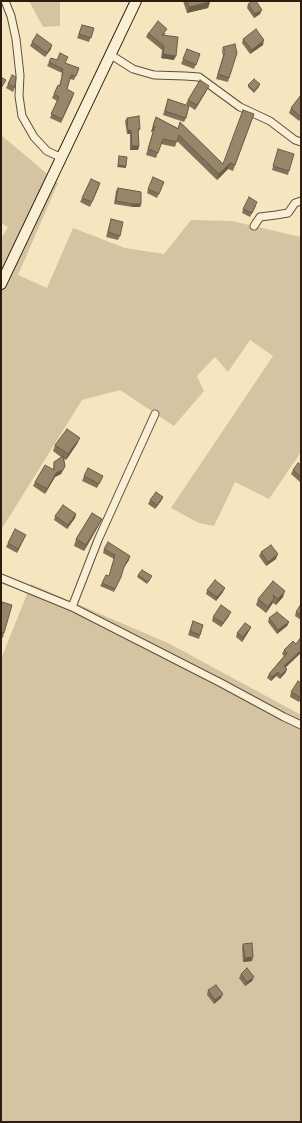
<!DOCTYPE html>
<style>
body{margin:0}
#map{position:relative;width:302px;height:1123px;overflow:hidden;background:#f6e6bf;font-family:Cardo,serif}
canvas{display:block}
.frame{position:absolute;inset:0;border:2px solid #2e1d0e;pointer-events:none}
</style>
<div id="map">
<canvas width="302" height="1123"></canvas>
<div class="frame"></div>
</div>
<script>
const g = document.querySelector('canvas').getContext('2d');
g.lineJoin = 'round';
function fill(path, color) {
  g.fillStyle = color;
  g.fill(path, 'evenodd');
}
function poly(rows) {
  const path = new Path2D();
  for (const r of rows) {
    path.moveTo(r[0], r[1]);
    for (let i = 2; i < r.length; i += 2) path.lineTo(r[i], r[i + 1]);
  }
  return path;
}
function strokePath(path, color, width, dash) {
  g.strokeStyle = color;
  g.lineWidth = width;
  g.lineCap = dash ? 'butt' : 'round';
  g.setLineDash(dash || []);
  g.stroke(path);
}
const green = poly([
 [29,1,60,1,60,26,43,27],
 [1,135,58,183,18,275,47,288,73,228,125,248,164,254,191,220,232,221,301,237,301,452,269,499,235,482,214,526,199,523,171,508,273,356,250,340,228,372,215,357,197,376,204,391,174,426,120,390,82,400,1,530,1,239,8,227,1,223],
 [31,584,170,644,301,715,301,1122,1,1122,1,659]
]);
const street = poly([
 [5,1,11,16,16,39,20,75,19,96,22,116,34,137,47,151,62,158],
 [111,55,133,69,154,75,185,76,199,77,240,107,270,121,295,140,301,142],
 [254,226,260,217,276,215,288,213,295,203,301,201],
 [1,578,72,607,221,683,284,717,301,725],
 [72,607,98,540,155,414]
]);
const secondary = poly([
 [1,284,136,1]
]);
const wall = poly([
 [183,1,210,1,208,8,187,13],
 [248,4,260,14,254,18,247,8],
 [82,25,94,28,89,42,77,38],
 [148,33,166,33,164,35,174,60,161,58,162,50,146,37],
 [243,39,263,45,250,54,242,43],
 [32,42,51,49,45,57,30,46],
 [223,47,229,78,228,82,216,79,223,56,222,51],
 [187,49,200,54,194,69,181,64],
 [68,57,65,63,79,68,74,80,70,79,67,89,73,97,61,123,50,118,57,101,52,98,54,94,59,86,62,76,61,76,62,73,47,66,51,58,57,60],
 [8,84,15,87,13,92,6,88],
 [260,84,259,87,254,93,248,87,248,85],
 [207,90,195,110,186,104,188,100],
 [301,95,301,118,299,121,289,113,291,108],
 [168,99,186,118,184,122,163,115],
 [254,114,233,171,228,169,217,180,177,141,175,147,161,144,156,158,146,155,153,131,151,132,156,117,178,128,180,122,223,164],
 [127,118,140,129,138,133,139,146,138,150,130,150,130,134,127,134,125,121],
 [277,153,289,171,288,175,272,170],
 [164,182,157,198,147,193,148,189],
 [99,187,90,207,80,202,82,198],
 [118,188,141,204,140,207,132,207,114,204,116,191],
 [256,206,250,217,242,213,243,209],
 [111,219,120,236,118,240,106,237],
 [77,444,66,460,64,459,65,466,61,474,55,477,45,494,33,486,35,482,53,469,54,462,61,457,53,451,55,445],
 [301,465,301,480,300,482,291,474,293,470],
 [84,476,103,476,97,488,82,481],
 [163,497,161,501,155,509,148,504,150,500],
 [76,514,75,518,67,529,54,520,55,516],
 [102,519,99,525,84,551,74,546,76,539],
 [24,539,17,553,6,547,8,543],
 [104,549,129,560,123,569,119,581,114,592,100,586,102,583,109,576,114,559,103,553],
 [261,552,276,559,266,566,259,556],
 [138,575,151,578,147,584,137,577],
 [273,581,283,597,276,605,273,603,266,613,256,605,258,599],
 [207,590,223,592,216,601,206,594],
 [301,604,301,620,295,616,296,612],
 [1,606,4,633,3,638,1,637],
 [229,616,221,627,212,621,213,617],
 [269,618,289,622,287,626,277,634,268,622],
 [193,621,203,625,199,639,188,635],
 [251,627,249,631,242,642,236,637,237,633],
 [293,641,286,667,286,672,280,679,276,676,271,681,267,678,269,674,284,656,282,654,284,650],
 [301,683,301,699,299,702,290,697,291,692],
 [243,944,252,961,243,962,242,948],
 [241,974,252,981,245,986,239,978],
 [208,990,221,998,214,1004,207,995]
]);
const shadedWall = poly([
 [210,2,208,8,187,13,189,7],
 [262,10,260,14,254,18,255,14],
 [264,40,263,45,250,54,252,50],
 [52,45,51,49,45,57,47,53],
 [163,54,176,56,174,60,161,58],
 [209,86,207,90,195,110,197,105],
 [153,126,155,126,153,131,151,132],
 [131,130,130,134,127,134,128,131],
 [132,146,139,146,138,150,130,150],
 [230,163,228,169,217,180,219,174],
 [118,165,126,166,126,168,117,167],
 [133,204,141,204,140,207,132,207],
 [80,438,77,444,66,460,68,454],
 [65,466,61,474,55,477,45,494,47,489,56,473],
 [163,497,161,501,155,509,157,505],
 [76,514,75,518,67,529,68,525],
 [102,519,99,525,84,551,86,545],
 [26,535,17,553,18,549],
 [278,554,276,559,266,566,268,562],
 [130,556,129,560,122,570,124,567],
 [225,588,223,592,216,601,217,597],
 [285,591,283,597,276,605,278,599],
 [274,598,272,604,266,613,268,607],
 [231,612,229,616,221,627,223,623],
 [289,622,287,626,277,634,278,630],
 [251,627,249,631,242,642,243,637],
 [301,650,301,653,283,670,284,666],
 [287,669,286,672,280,679,281,675],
 [278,672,276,676,271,681,272,677],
 [253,957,252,961,243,962,245,958],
 [254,977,252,981,245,986,247,982],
 [223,994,221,998,214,1004,215,1000]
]);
const building = poly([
 [187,1,210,1,210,2,189,7,187,1],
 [253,1,256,1,262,10,255,14,248,4,253,1],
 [158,21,167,29,162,35,178,37,176,56,163,54,164,46,148,33,149,33,158,21],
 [82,25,94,28,91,38,79,34,82,25],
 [256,29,264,40,252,50,243,39,256,29],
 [37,34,52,45,47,53,32,42,37,34],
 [235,44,237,53,229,78,218,74,225,52,223,47,235,44],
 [187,49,200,54,196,65,183,59,187,49],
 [60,53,68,57,65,63,79,68,76,76,71,75,67,89,74,93,62,119,51,114,59,97,54,94,58,85,60,86,63,72,62,72,63,69,49,62,51,58,57,60,60,53],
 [12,75,16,77,15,87,8,84,12,75],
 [1,77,6,80,1,88,1,77],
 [254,79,260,84,254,91,248,85,254,79],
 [200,80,209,86,197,105,188,100,200,80],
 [301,95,301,117,291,108,301,95],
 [168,99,189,106,186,118,165,111,168,99],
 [243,110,254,114,235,165,230,163,219,174,179,135,177,142,163,139,158,153,148,149,155,126,153,126,156,117,178,129,180,122,223,164,243,110],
 [139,116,140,129,138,129,139,146,132,146,131,130,128,131,127,118,139,116],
 [278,149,294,154,289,171,273,166,278,149],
 [119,156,127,157,126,166,118,165,119,156],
 [153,177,164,182,159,194,148,189,153,177],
 [91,179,100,183,92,202,82,198,91,179],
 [118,188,141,192,141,204,133,204,116,201,118,188],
 [249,197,257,202,252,213,243,209,249,197],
 [111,219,123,222,120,236,108,232,111,219],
 [67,429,80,438,68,454,55,445,67,429],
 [63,456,65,466,63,470,56,473,47,489,35,482,45,465,54,470,54,462,63,456],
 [298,463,301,465,301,477,293,470,298,463],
 [88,468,103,476,99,484,84,476,88,468],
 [156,492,163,497,157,505,150,500,156,492],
 [63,505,76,514,68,525,55,516,63,505],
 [92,513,102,519,86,545,76,539,92,513],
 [15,529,26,535,18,549,8,543,15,529],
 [108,542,130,556,124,567,121,577,115,589,102,583,106,575,109,576,115,555,104,549,108,542],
 [271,545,278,554,268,562,261,552,271,545],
 [142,570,152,576,148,582,138,575,142,570],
 [215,580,225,588,217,597,207,590,215,580],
 [273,581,285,591,278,599,273,595,274,598,268,607,258,599,273,581],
 [2,602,12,605,4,633,1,632,1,607,2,602],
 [301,604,301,615,296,612,301,604],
 [221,605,231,612,223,623,213,617,221,605],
 [277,612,289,622,278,630,269,618,277,612],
 [193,621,203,625,200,635,190,631,193,621],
 [245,623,251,627,243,637,237,633,245,623],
 [301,637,301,650,284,666,287,669,281,675,278,672,272,677,269,674,287,653,284,650,293,641,296,644,301,637],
 [298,681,301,683,301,698,291,692,298,681],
 [252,943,253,957,245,958,243,944,252,943],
 [247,968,254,977,247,982,241,974,247,968],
 [216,985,223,994,215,1000,208,990,216,985]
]);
fill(green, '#d4c4a1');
strokePath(street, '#604f3a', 9);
strokePath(secondary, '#2e1d0e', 12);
strokePath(street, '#f9efd5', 7);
strokePath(secondary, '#f9efd5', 10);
fill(wall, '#81735b');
fill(shadedWall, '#695e4a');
fill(building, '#96866a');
strokePath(building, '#695e4a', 1);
</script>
